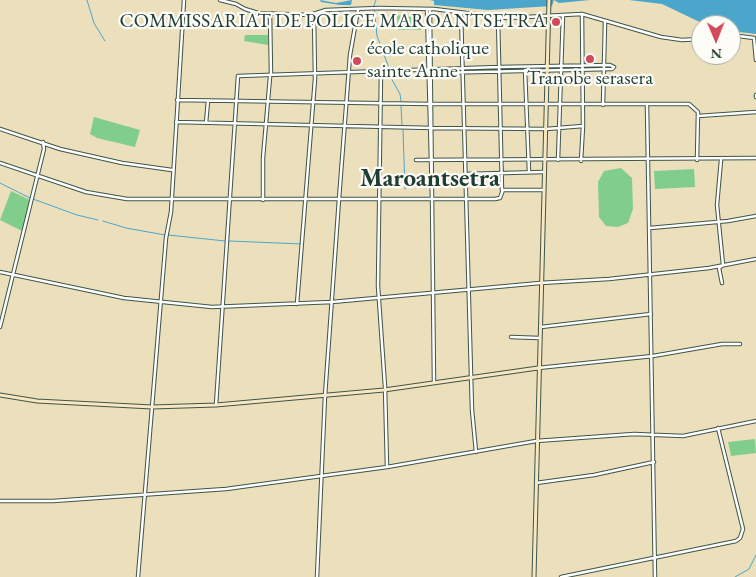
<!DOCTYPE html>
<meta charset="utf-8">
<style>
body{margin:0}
#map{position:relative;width:756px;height:577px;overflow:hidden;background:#ecdfbc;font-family:"EB Garamond",serif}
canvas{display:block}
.north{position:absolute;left:691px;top:15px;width:50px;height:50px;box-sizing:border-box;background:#fdfcf7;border:1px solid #a4b0a9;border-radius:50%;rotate:179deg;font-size:14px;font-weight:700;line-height:20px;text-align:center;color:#1f3d34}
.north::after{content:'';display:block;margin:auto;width:18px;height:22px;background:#d1495b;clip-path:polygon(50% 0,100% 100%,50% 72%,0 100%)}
</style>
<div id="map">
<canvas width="756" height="577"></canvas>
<div class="north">N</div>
</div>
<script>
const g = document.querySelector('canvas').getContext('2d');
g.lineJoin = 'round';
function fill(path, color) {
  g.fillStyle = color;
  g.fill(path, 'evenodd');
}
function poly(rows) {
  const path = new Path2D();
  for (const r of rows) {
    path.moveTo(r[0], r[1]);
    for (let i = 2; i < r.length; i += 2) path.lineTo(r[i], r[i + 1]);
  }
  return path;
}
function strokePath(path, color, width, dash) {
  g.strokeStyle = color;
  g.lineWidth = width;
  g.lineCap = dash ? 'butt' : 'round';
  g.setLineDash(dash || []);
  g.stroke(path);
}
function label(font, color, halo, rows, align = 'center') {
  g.font = font + ' "EB Garamond",serif';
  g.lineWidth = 4.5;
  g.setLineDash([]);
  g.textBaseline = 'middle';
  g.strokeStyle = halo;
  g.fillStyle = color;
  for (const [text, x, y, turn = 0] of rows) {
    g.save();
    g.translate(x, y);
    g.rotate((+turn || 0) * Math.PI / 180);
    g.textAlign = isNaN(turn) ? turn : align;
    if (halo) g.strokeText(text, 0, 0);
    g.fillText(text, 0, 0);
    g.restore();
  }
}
const green = poly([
 [397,15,421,18,421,30,398,30],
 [245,35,268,35,268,45,244,41],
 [94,117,140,130,135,147,97,138,90,134],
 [621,168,632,178,633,209,628,223,618,227,606,226,599,217,598,182,604,171],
 [694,169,695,187,655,189,654,171],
 [11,191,30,200,22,231,0,220],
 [755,439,756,453,731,456,728,442]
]);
const water = poly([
 [320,0,336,3,352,0,351,5,340,5,321,2],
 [430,0,590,0,559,3,554,0,552,6,488,10,434,5,434,1],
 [629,0,756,0,756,34,731,31,731,25,706,25,662,4]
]);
const stream = poly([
 [87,0,94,23,105,41],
 [376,0,374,5,377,36,389,68],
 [390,76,400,94,401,101],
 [401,106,402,125],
 [403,130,405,189],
 [0,183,30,198],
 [33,199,77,215,98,220],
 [103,221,126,228,165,235],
 [168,235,225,241],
 [229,241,302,244],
 [735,577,749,569,756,555]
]);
const street = poly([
 [220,0,236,4,245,9,258,13],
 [427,9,432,199],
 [430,9,434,382],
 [461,13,472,410,476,452],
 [270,14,271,75],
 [255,17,258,13,310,15,326,10,379,8,434,9,507,18,582,14,661,37,682,40,701,39],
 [498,18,502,191],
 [731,35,754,38,756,60],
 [525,70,529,172],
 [425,71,432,73,612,69,614,67],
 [381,72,378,286,385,387,387,467],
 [756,95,756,97],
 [177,100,429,104,689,104,698,112,697,160],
 [603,105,605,22],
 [647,106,655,577],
 [698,116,756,112],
 [176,122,432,128,546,129,583,126],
 [206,123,208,101],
 [0,129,60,149,122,163,172,170],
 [416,160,756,158],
 [558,160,563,15],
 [721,160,717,205,723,265,719,268,722,283],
 [581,161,583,126,582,15],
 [0,163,86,192,127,199,495,199,500,198,503,190,544,190],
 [466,174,544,172],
 [263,200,263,158,270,77],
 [650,228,728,221,756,216],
 [0,272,124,298,212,307,332,302,540,283,609,279,709,268,756,259],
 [297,304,315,79,314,14],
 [0,327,44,149,43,142],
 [541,327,651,314],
 [511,337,539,338],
 [538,368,653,356,722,344,740,344],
 [216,405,238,76,499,67,610,65,614,67],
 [536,483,594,475,654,462],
 [0,501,53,501,226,489,387,467,536,441,634,434,683,436,756,421],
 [138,577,166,238,171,212,184,0],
 [317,577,325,396,339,199,350,55,358,10],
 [561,577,736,541,740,538,743,529,718,428]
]);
const secondary = poly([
 [0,395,37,401,152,407,216,405,384,390,538,368],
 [534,577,549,0]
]);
const markers = [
 [556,22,5,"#d1495b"],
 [590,59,5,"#d1495b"],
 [357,61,5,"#d1495b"]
];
const poiNames = [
 ["COMMISSARIAT DE POLICE MAROANTSETRA",546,22],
 ["école catholique",367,49,"left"],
 ["sainte Anne",367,72,"left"],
 ["Tranobe serasera",590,79,"center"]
];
const districtNames = [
 ["Maroantsetra",430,179]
];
fill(green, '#81ce8c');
fill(water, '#4ca5ca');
strokePath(stream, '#4ca5ca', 1);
strokePath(street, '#3e5548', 4.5);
strokePath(secondary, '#3e5548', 5);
strokePath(street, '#fff', 2.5);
strokePath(secondary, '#f9e7c3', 3);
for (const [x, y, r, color] of markers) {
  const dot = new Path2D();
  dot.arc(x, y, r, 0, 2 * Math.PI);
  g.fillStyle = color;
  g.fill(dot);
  strokePath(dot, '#fdfcf7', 2);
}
label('20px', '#1f3d34', '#fdfcf7', poiNames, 'right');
label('bold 25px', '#1f3d34', '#fdfcf7', districtNames);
</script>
